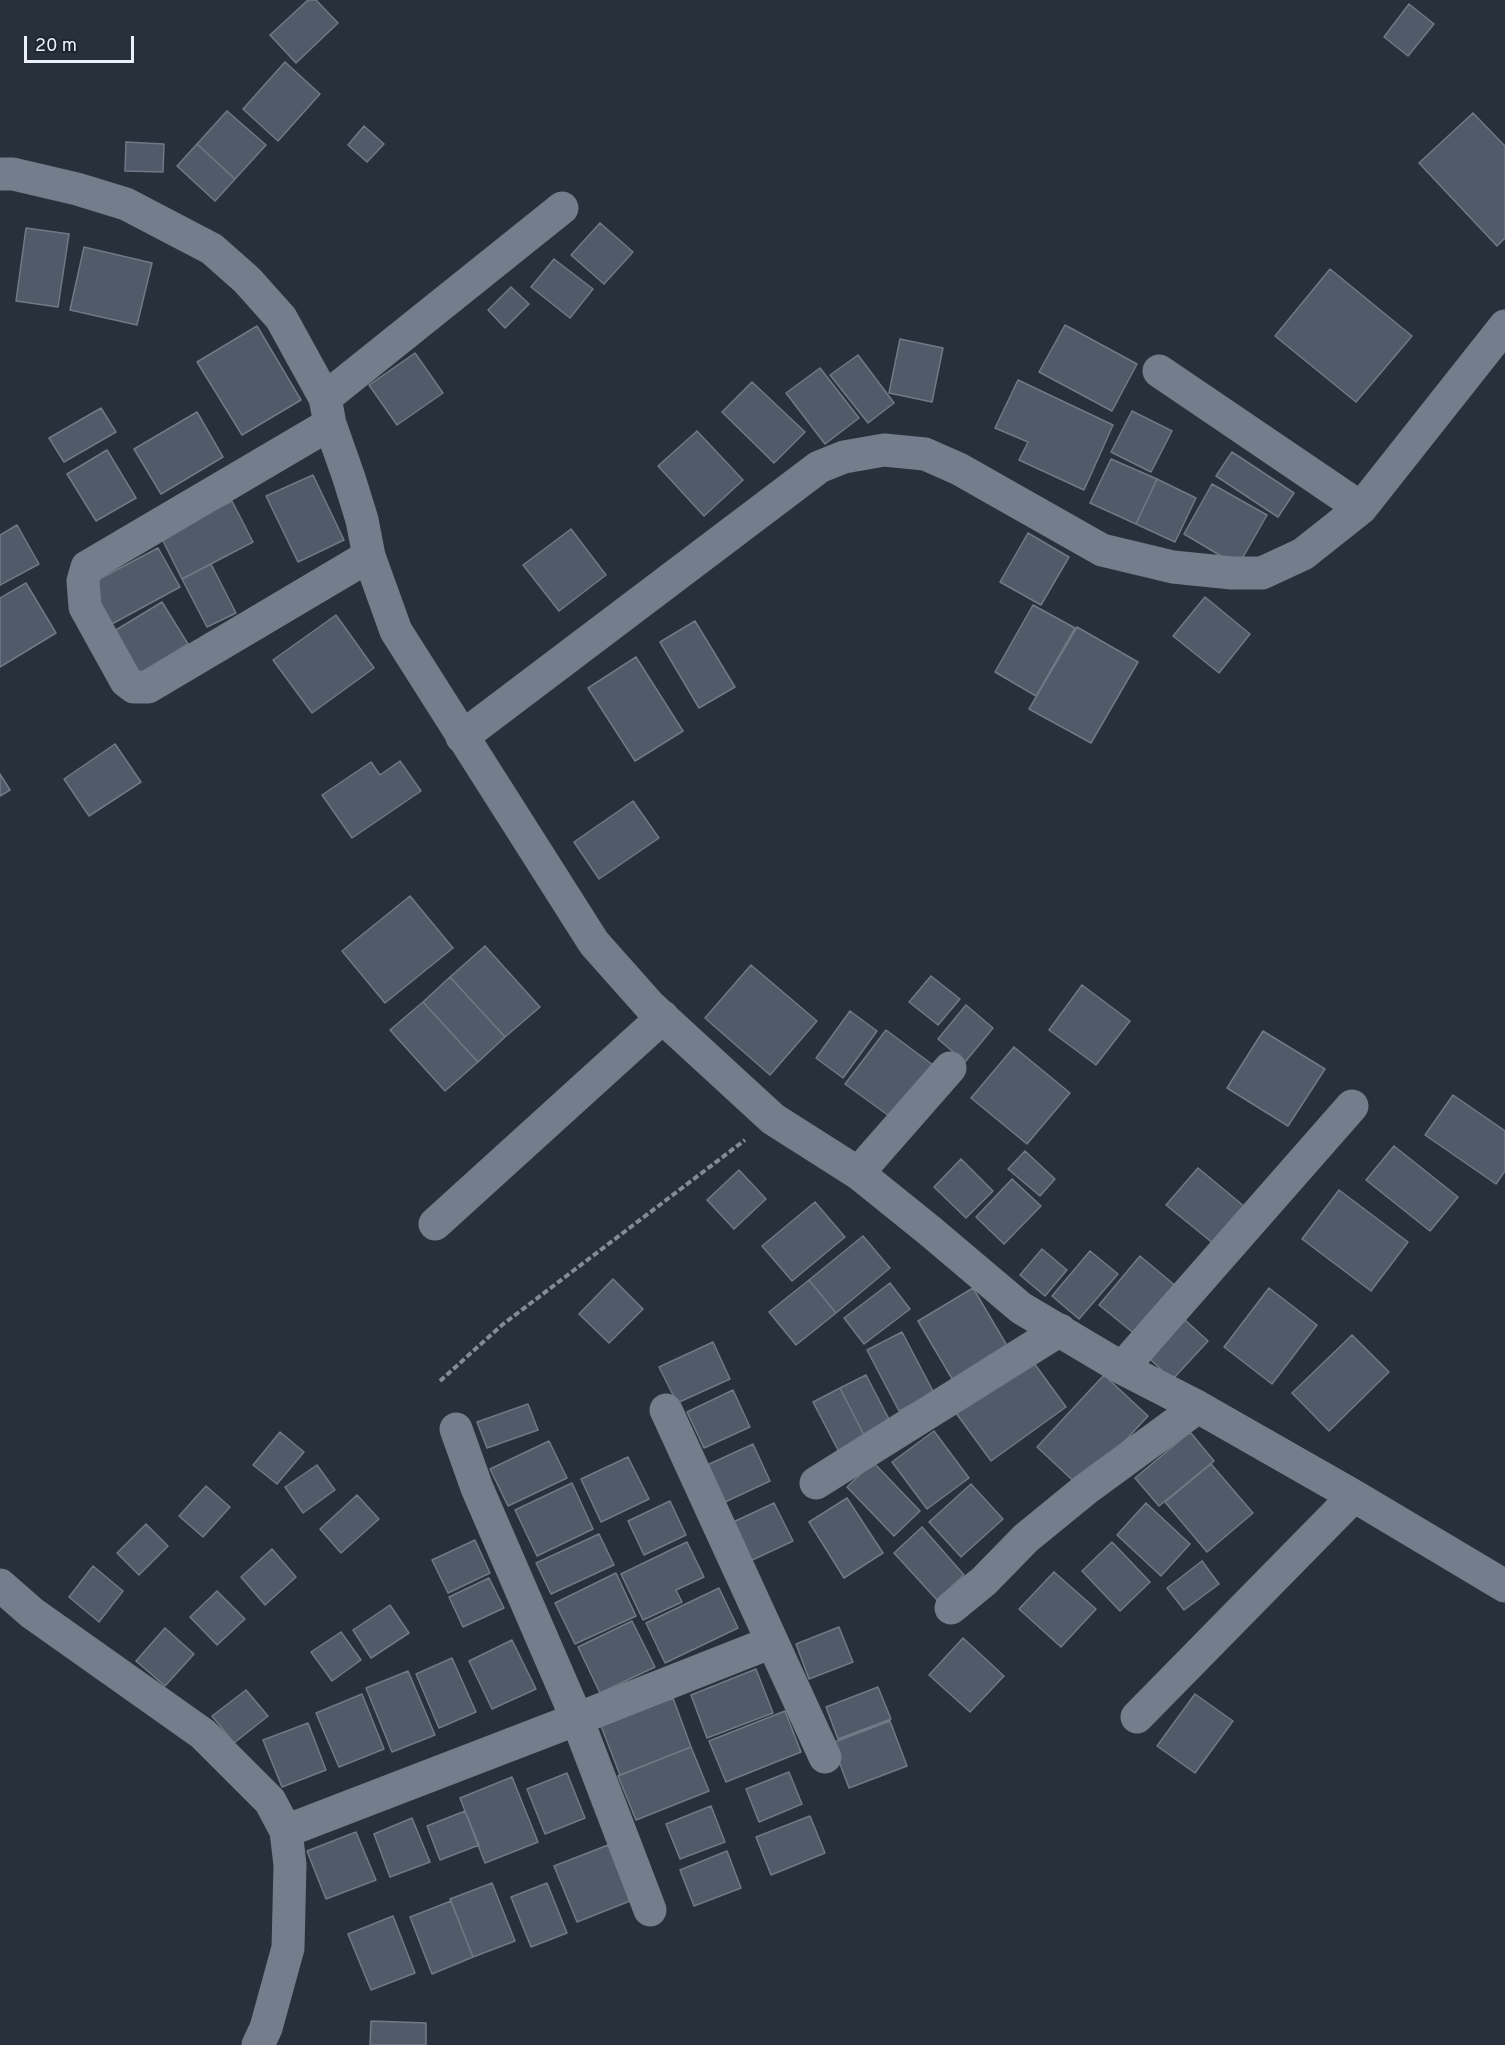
<!DOCTYPE html>
<style>
body{margin:0}
#map{position:relative;width:1505px;height:2045px;overflow:hidden;background:#28303c;font-family:Overpass,sans-serif}
canvas{display:block}
.scale{position:absolute;left:24px;top:36px;width:110px;height:27px;box-sizing:border-box;border:3px solid #ecf1f9;border-top:0;padding-left:8px;font-size:18px;line-height:21px;white-space:nowrap;color:#ecf1f9;-webkit-text-stroke:4px #1e2632;paint-order:stroke}
</style>
<div id="map">
<canvas width="1505" height="2045"></canvas>
<div class="scale">20 m</div>
</div>
<script>
const g = document.querySelector('canvas').getContext('2d');
g.lineJoin = 'round';
function fill(path, color) {
  g.fillStyle = color;
  g.fill(path, 'evenodd');
}
function poly(rows) {
  const path = new Path2D();
  for (const r of rows) {
    path.moveTo(r[0], r[1]);
    for (let i = 2; i < r.length; i += 2) path.lineTo(r[i], r[i + 1]);
  }
  return path;
}
function strokePath(path, color, width, dash) {
  g.strokeStyle = color;
  g.lineWidth = width;
  g.lineCap = dash ? 'butt' : 'round';
  g.setLineDash(dash || []);
  g.stroke(path);
}
const building = poly([
 [308,0,316,0,338,23,296,63,270,35,308,0],
 [1409,4,1434,24,1408,56,1384,37,1409,4],
 [285,62,320,94,278,141,243,109,285,62],
 [227,111,266,145,235,179,197,144,227,111],
 [1473,113,1505,146,1505,238,1497,246,1419,163,1473,113],
 [364,126,384,144,367,162,348,145,364,126],
 [126,142,164,144,163,172,125,171,126,142],
 [197,144,235,179,215,201,177,166,197,144],
 [600,223,633,252,604,284,571,255,600,223],
 [26,228,69,234,58,307,16,301,26,228],
 [84,247,152,263,137,325,70,310,84,247],
 [554,259,593,289,570,318,531,287,554,259],
 [1330,269,1412,336,1356,402,1275,336,1330,269],
 [511,287,529,304,505,328,488,310,511,287],
 [1065,325,1137,364,1112,411,1039,372,1065,325],
 [257,326,301,400,242,435,197,362,257,326],
 [900,339,943,348,932,402,889,393,900,339],
 [415,353,443,393,397,425,369,385,415,353],
 [858,355,894,403,868,423,830,375,858,355],
 [820,368,859,418,825,444,786,393,820,368],
 [1018,380,1113,425,1084,490,1019,460,1028,442,995,428,1018,380],
 [752,382,805,432,774,463,722,412,752,382],
 [101,408,116,432,64,462,49,438,101,408],
 [1132,411,1172,431,1151,472,1111,452,1132,411],
 [197,412,223,457,161,494,134,449,197,412],
 [697,431,743,480,704,516,658,466,697,431],
 [107,450,136,498,96,521,67,474,107,450],
 [1232,452,1294,493,1278,517,1216,476,1232,452],
 [1111,459,1157,479,1136,524,1090,503,1111,459],
 [313,475,344,540,298,562,266,496,313,475],
 [1157,479,1196,498,1175,542,1136,524,1157,479],
 [1212,484,1267,515,1238,566,1184,534,1212,484],
 [232,501,253,542,182,579,161,537,232,501],
 [17,525,39,564,0,585,0,535,17,525],
 [571,529,606,575,559,611,523,565,571,529],
 [1028,533,1069,557,1041,605,1000,582,1028,533],
 [158,548,180,587,110,625,88,585,158,548],
 [211,564,236,613,207,627,182,579,211,564],
 [26,583,56,633,0,667,0,598,26,583],
 [1205,597,1250,634,1219,673,1173,636,1205,597],
 [162,602,188,644,132,678,106,636,162,602],
 [1033,605,1075,628,1036,696,995,672,1033,605],
 [336,615,374,668,312,713,273,660,336,615],
 [695,621,735,687,699,708,660,642,695,621],
 [1077,627,1138,662,1091,743,1029,709,1077,627],
 [636,657,683,731,635,761,588,688,636,657],
 [115,744,141,782,89,816,64,779,115,744],
 [400,761,421,791,352,838,322,795,371,762,380,775,400,761],
 [0,774,10,790,0,796,0,774],
 [633,801,659,838,599,879,574,842,633,801],
 [410,896,453,948,385,1003,342,951,410,896],
 [485,946,540,1007,505,1037,450,977,485,946],
 [751,965,817,1021,770,1075,705,1018,751,965],
 [931,976,960,999,938,1025,909,1002,931,976],
 [450,977,505,1037,478,1062,423,1002,450,977],
 [1082,985,1130,1021,1096,1065,1049,1030,1082,985],
 [423,1002,478,1062,445,1091,390,1030,423,1002],
 [966,1005,993,1028,965,1062,938,1039,966,1005],
 [850,1011,877,1031,843,1078,816,1058,850,1011],
 [886,1030,937,1068,896,1121,845,1084,886,1030],
 [1263,1031,1325,1069,1288,1126,1227,1088,1263,1031],
 [1014,1047,1070,1093,1027,1144,971,1098,1014,1047],
 [1453,1095,1505,1131,1505,1171,1496,1184,1425,1135,1453,1095],
 [1394,1146,1458,1197,1430,1231,1366,1180,1394,1146],
 [1025,1151,1055,1179,1040,1196,1008,1169,1025,1151],
 [961,1159,993,1191,966,1218,934,1187,961,1159],
 [1198,1168,1245,1207,1214,1244,1166,1205,1198,1168],
 [739,1170,766,1199,734,1229,707,1200,739,1170],
 [1012,1179,1041,1206,1004,1244,976,1217,1012,1179],
 [1339,1190,1408,1242,1371,1291,1302,1239,1339,1190],
 [815,1202,845,1237,792,1281,762,1246,815,1202],
 [863,1236,890,1268,836,1313,809,1280,863,1236],
 [1042,1249,1067,1270,1045,1296,1020,1275,1042,1249],
 [1090,1251,1118,1274,1079,1319,1052,1296,1090,1251],
 [1140,1256,1177,1287,1136,1335,1099,1305,1140,1256],
 [613,1279,643,1309,609,1343,579,1314,613,1279],
 [809,1280,836,1313,796,1345,769,1312,809,1280],
 [890,1283,910,1309,864,1344,844,1318,890,1283],
 [973,1288,1009,1349,954,1382,918,1321,973,1288],
 [1269,1288,1317,1325,1272,1384,1224,1347,1269,1288],
 [1184,1319,1208,1341,1172,1380,1149,1358,1184,1319],
 [902,1332,934,1393,899,1411,867,1350,902,1332],
 [1352,1335,1389,1372,1329,1431,1292,1393,1352,1335],
 [713,1342,730,1379,677,1403,659,1367,713,1342],
 [1031,1359,1066,1407,991,1461,956,1413,1031,1359],
 [866,1375,892,1425,866,1439,840,1388,866,1375],
 [1104,1375,1148,1416,1081,1488,1037,1447,1104,1375],
 [840,1388,866,1439,839,1452,813,1402,840,1388],
 [733,1390,750,1427,704,1448,687,1412,733,1390],
 [528,1404,538,1430,487,1448,477,1422,528,1404],
 [934,1431,969,1478,927,1509,892,1462,934,1431],
 [280,1432,304,1452,277,1484,253,1465,280,1432],
 [1190,1432,1214,1461,1159,1506,1135,1478,1190,1432],
 [549,1441,567,1478,508,1506,490,1469,549,1441],
 [753,1444,770,1481,723,1503,705,1466,753,1444],
 [628,1457,649,1499,601,1522,581,1479,628,1457],
 [873,1462,920,1511,894,1536,847,1487,873,1462],
 [1211,1464,1253,1513,1207,1552,1165,1502,1211,1464],
 [317,1465,335,1490,303,1513,285,1487,317,1465],
 [572,1483,593,1529,537,1556,515,1510,572,1483],
 [971,1484,1003,1519,961,1557,929,1522,971,1484],
 [206,1486,230,1507,203,1537,179,1516,206,1486],
 [357,1495,379,1519,341,1553,320,1529,357,1495],
 [847,1498,883,1553,844,1578,809,1522,847,1498],
 [670,1501,686,1535,644,1555,628,1521,670,1501],
 [774,1503,793,1541,748,1562,729,1524,774,1503],
 [1146,1503,1190,1544,1161,1576,1117,1535,1146,1503],
 [146,1524,168,1546,139,1575,117,1553,146,1524],
 [922,1527,964,1575,937,1600,894,1553,922,1527],
 [599,1534,614,1565,551,1594,536,1563,599,1534],
 [475,1540,490,1573,448,1593,432,1560,475,1540],
 [687,1542,704,1577,676,1590,682,1602,643,1620,621,1574,687,1542],
 [1112,1542,1150,1582,1120,1611,1082,1571,1112,1542],
 [272,1549,296,1577,265,1605,241,1577,272,1549],
 [1202,1561,1219,1584,1184,1610,1167,1588,1202,1561],
 [93,1566,123,1591,99,1622,69,1597,93,1566],
 [1054,1572,1096,1609,1061,1647,1019,1609,1054,1572],
 [616,1573,636,1616,575,1644,555,1603,616,1573],
 [489,1578,504,1608,463,1627,449,1597,489,1578],
 [719,1588,738,1628,665,1663,646,1623,719,1588],
 [217,1591,245,1619,217,1645,190,1617,217,1591],
 [390,1605,409,1633,371,1658,353,1630,390,1605],
 [632,1621,655,1667,600,1693,578,1647,632,1621],
 [839,1627,853,1662,809,1679,796,1644,839,1627],
 [165,1628,194,1654,165,1686,136,1661,165,1628],
 [341,1632,361,1660,332,1681,311,1652,341,1632],
 [963,1638,1004,1676,970,1712,929,1675,963,1638],
 [512,1640,536,1689,492,1709,469,1661,512,1640],
 [452,1658,476,1712,439,1728,416,1674,452,1658],
 [756,1669,773,1713,707,1738,691,1695,756,1669],
 [408,1671,435,1735,392,1752,366,1688,408,1671],
 [878,1687,891,1719,838,1739,826,1707,878,1687],
 [246,1690,268,1716,234,1743,212,1716,246,1690],
 [362,1694,384,1749,339,1767,316,1713,362,1694],
 [1195,1694,1233,1721,1195,1773,1157,1746,1195,1694],
 [673,1698,691,1747,620,1775,601,1726,673,1698],
 [785,1711,801,1752,726,1782,709,1741,785,1711],
 [890,1721,907,1766,849,1788,832,1743,890,1721],
 [308,1723,326,1770,282,1787,263,1740,308,1723],
 [691,1747,709,1791,636,1820,618,1776,691,1747],
 [789,1772,802,1804,759,1822,746,1789,789,1772],
 [567,1773,585,1818,545,1834,527,1789,567,1773],
 [512,1777,538,1842,485,1863,460,1798,512,1777],
 [711,1806,725,1842,680,1859,666,1824,711,1806],
 [465,1811,479,1845,440,1860,427,1826,465,1811],
 [810,1816,825,1853,771,1875,756,1837,810,1816],
 [412,1818,430,1862,390,1877,374,1834,412,1818],
 [356,1832,376,1880,326,1899,307,1851,356,1832],
 [608,1845,630,1901,577,1922,554,1866,608,1845],
 [727,1851,741,1888,694,1906,680,1870,727,1851],
 [492,1883,515,1941,473,1957,450,1899,492,1883],
 [547,1883,567,1933,531,1947,511,1897,547,1883],
 [451,1901,473,1957,432,1974,410,1917,451,1901],
 [393,1916,415,1973,371,1990,348,1934,393,1916],
 [371,2021,426,2023,426,2045,370,2045,371,2021]
]);
const path = poly([
 [440,1381,502,1325,745,1140]
]);
const minor = poly([
 [0,174,13,174,77,189,126,204,212,249,247,280,281,318,325,398,330,424,349,478,362,520,369,556,396,631,594,943,650,1006,773,1119,858,1173,930,1231,1021,1308,1122,1368,1198,1407,1354,1496,1505,1586],
 [1159,371,1361,508],
 [325,398,562,208],
 [330,424,87,567,83,581,85,607,126,681,134,687,148,687,369,556],
 [462,737,819,467,844,457,884,450,925,454,959,469,1102,550,1173,567,1232,573,1262,573,1303,554,1361,508,1505,326],
 [858,1173,950,1068],
 [435,1224,663,1017],
 [1122,1368,1352,1106],
 [666,1410,825,1757],
 [456,1429,477,1488,577,1719,650,1910],
 [816,1483,1060,1330],
 [0,1585,32,1613,203,1734,270,1801,286,1831,290,1865,288,1948,266,2028,258,2045],
 [951,1608,984,1581,1026,1538,1086,1489,1198,1407],
 [1137,1717,1354,1496],
 [286,1831,577,1719,772,1642]
]);
fill(building, '#515a68');
strokePath(building, '#707987', 1.5);
strokePath(path, '#848b95', 4, [6, 3]);
strokePath(minor, '#737d8b', 33);
</script>
